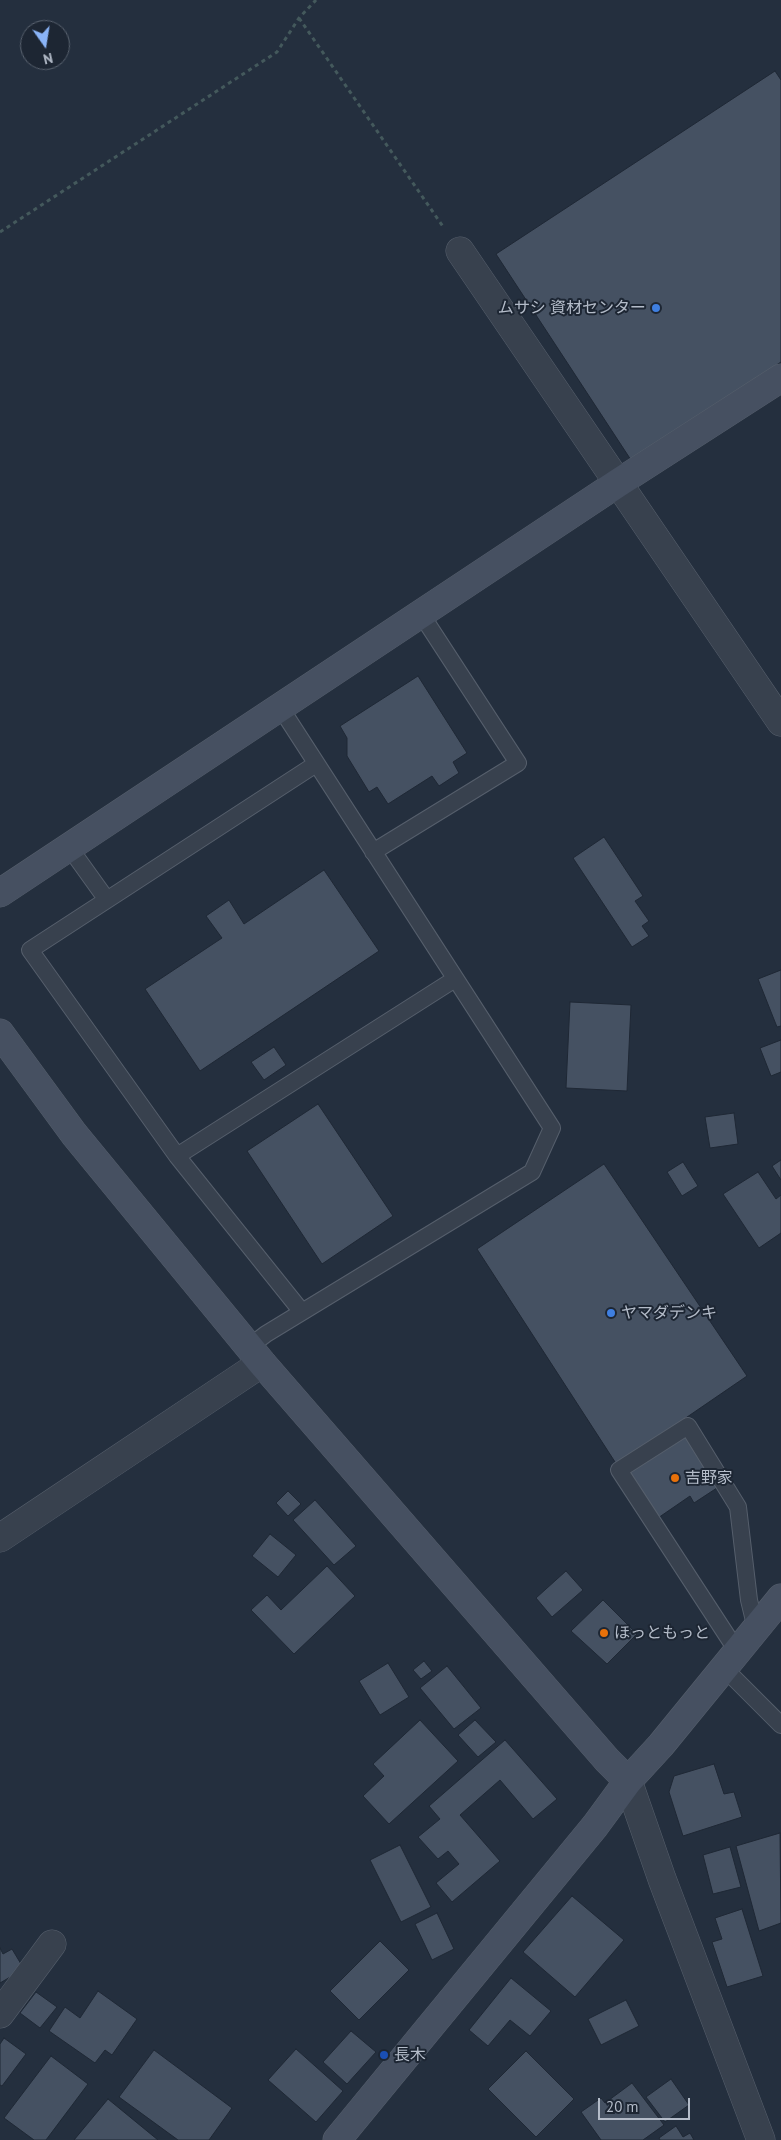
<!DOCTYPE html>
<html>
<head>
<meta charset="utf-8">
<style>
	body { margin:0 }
	#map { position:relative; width:781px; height:2140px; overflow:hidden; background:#242f3e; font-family:"PT Sans",sans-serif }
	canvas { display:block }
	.north { position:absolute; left:20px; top:20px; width:50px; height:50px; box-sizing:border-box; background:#1d2633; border:1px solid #59626f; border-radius:50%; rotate:167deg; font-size:14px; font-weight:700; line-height:20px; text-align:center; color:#b4bcc9 }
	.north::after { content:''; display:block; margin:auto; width:18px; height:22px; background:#8ab4f8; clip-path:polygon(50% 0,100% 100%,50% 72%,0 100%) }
	.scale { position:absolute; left:598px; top:2098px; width:92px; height:22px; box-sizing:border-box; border:2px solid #b4bcc9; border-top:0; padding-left:6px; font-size:15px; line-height:18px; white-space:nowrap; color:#b4bcc9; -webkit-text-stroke:4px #1d2633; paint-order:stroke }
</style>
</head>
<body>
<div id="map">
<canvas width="781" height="2140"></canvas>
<div class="north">N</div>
<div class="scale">20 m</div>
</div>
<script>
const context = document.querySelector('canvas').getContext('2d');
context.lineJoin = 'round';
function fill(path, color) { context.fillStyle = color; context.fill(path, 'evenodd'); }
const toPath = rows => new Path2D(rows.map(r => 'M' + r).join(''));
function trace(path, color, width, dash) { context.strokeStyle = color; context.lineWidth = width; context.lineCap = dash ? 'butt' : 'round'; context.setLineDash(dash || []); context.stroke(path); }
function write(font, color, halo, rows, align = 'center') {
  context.font = font + ' "PT Sans","Noto Sans JP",sans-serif'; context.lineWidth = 4; context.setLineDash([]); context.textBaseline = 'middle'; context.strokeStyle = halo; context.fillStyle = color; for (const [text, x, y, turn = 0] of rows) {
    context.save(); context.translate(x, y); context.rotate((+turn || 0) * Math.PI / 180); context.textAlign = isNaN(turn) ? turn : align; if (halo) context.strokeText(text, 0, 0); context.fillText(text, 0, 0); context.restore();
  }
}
const building = toPath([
	[775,71,781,80,781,362,631,460,496,254,775,71],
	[418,676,467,753,453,762,459,773,439,786,432,776,388,804,377,787,369,792,347,756,347,738,340,726,418,676],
	[604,837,643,896,635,901,649,921,642,926,649,936,632,947,573,858,604,837],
	[324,870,379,951,200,1071,145,989,222,938,206,916,229,900,244,924,324,870],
	[781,970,781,1026,777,1027,758,979,781,970],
	[570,1002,631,1005,627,1091,566,1088,570,1002],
	[781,1040,781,1072,771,1076,760,1048,781,1040],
	[274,1047,286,1065,264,1080,251,1062,274,1047],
	[318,1104,393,1216,322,1264,247,1151,318,1104],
	[734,1113,738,1144,710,1148,705,1117,734,1113],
	[781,1160,781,1180,772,1166,781,1160],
	[683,1162,698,1186,682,1196,667,1172,683,1162],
	[604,1164,747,1376,617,1465,477,1249,604,1164],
	[758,1172,776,1199,781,1195,781,1233,759,1248,723,1194,758,1172],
	[689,1432,723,1484,694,1503,690,1496,658,1518,628,1472,689,1432],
	[288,1491,301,1504,288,1516,276,1503,288,1491],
	[315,1500,356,1546,334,1565,293,1520,315,1500],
	[270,1534,296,1555,278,1577,252,1556,270,1534],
	[327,1566,355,1596,294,1654,251,1610,267,1595,281,1610,327,1566],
	[566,1571,583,1590,552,1617,536,1598,566,1571],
	[603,1600,637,1634,607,1664,571,1631,603,1600],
	[424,1661,432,1671,421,1679,413,1670,424,1661],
	[388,1663,409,1697,380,1715,359,1681,388,1663],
	[447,1666,481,1708,454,1729,420,1688,447,1666],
	[420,1720,458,1761,389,1824,363,1796,384,1776,373,1764,420,1720],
	[475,1720,496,1742,478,1757,458,1735,475,1720],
	[505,1740,557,1799,533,1819,500,1780,460,1815,500,1861,452,1902,436,1883,459,1864,448,1851,438,1859,418,1837,440,1819,429,1806,505,1740],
	[714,1764,724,1794,734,1792,742,1817,683,1836,669,1792,674,1776,714,1764],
	[780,1833,781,1923,759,1931,736,1846,780,1833],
	[400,1845,431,1907,401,1922,370,1860,400,1845],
	[730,1847,741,1887,713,1894,703,1855,730,1847],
	[572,1896,624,1940,575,1997,523,1952,572,1896],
	[742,1909,763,1976,727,1987,712,1942,722,1939,715,1918,742,1909],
	[437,1913,454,1949,432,1960,415,1924,437,1913],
	[380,1941,409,1970,359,2020,330,1991,380,1941],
	[0,1948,3,1954,12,1949,24,1969,0,1983,0,1948],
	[511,1978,551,2011,530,2036,510,2020,488,2046,469,2030,511,1978],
	[98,1991,137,2019,112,2055,105,2050,95,2063,49,2031,65,2007,80,2018,98,1991],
	[36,1992,57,2007,40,2028,20,2013,36,1992],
	[626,2000,639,2026,601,2045,588,2019,626,2000],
	[351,2031,376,2052,347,2084,323,2062,351,2031],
	[4,2038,26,2054,2,2086,0,2085,0,2044,4,2038],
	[296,2049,343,2091,316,2122,268,2080,296,2049],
	[154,2050,232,2108,209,2140,178,2140,119,2097,154,2050],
	[526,2051,574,2099,536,2137,488,2089,526,2051],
	[51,2056,88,2084,46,2140,34,2140,4,2118,51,2056],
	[671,2079,689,2105,665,2122,646,2097,671,2079],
	[632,2083,664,2125,643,2140,601,2140,581,2112,601,2098,605,2103,632,2083],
	[108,2099,158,2140,74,2140,108,2099],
	[676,2126,683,2137,690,2133,694,2140,660,2140,659,2138,676,2126]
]);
const path = toPath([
	[299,18,444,228],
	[0,232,277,52,299,18,316,0]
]);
const lane = toPath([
	[69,847,107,900],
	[373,852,518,763,421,614],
	[177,1156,30,950,316,764],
	[302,1312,177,1156,455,979],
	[249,1347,266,1334,532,1172,552,1128,280,707],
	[737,1651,619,1470,688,1426,738,1507,749,1600,756,1629],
	[724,1668,781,1725]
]);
const street = toPath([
	[460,251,781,722],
	[0,1538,262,1363],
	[628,1781,662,1879,761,2140],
	[0,2014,52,1944]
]);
const secondary = toPath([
	[0,893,618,483,781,378],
	[0,1033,74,1134,262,1363,607,1760,628,1781],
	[337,2140,595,1826,628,1781,661,1745,781,1598]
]);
const markers = [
	[656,308,5,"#3f7fe0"],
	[611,1313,5,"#3f7fe0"],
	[675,1478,5,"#e8710a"],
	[604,1633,5,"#e8710a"],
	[384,2055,5,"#1a4fb4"]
];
const poiNames = [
	["ムサシ 資材センター",646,308,"right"],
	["ヤマダデンキ",621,1313],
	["吉野家",685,1478],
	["ほっともっと",614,1633],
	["長木",394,2055]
];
fill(building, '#455162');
trace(building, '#1f2835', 1);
trace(lane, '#565f6c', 18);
trace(street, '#565f6c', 29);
trace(secondary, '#565f6c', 29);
trace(path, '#44595c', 3, [4, 4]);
trace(lane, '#38414e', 16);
trace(street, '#38414e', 28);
trace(secondary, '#465061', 28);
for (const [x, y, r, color] of markers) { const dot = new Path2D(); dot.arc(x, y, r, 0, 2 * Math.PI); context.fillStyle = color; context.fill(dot); trace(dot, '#1d2633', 2); }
write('16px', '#b4bcc9', '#1d2633', poiNames, 'left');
</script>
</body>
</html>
